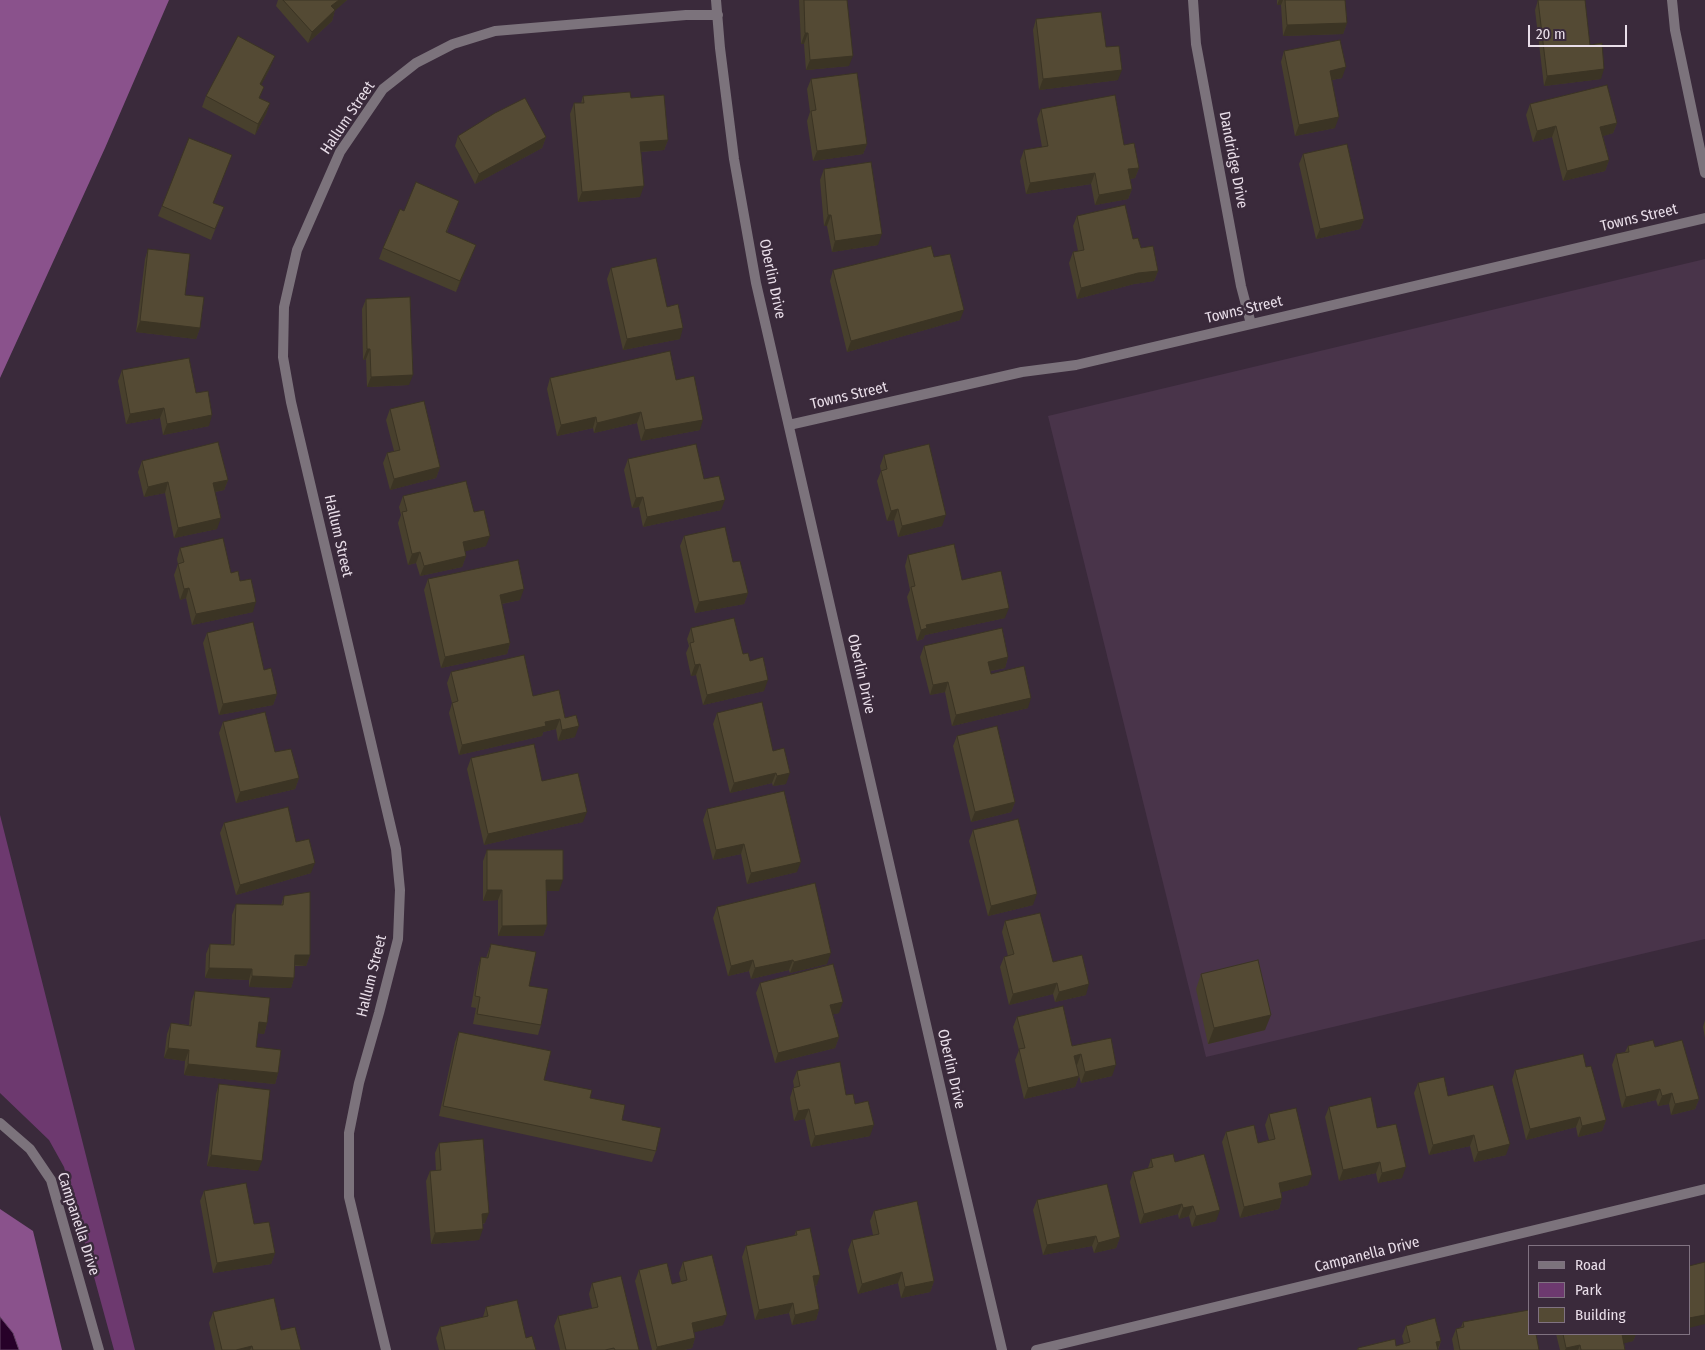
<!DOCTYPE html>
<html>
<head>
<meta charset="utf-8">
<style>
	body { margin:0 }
	#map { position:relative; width:1705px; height:1350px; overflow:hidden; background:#3a2a3b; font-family:"Fira Sans Condensed",sans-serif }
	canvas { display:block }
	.legend { position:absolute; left:1528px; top:1245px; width:162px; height:90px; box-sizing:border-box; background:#3a2a3b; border:1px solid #807281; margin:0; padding:6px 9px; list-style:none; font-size:15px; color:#e9dee9 }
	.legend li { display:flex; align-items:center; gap:10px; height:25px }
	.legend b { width:25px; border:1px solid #807281 }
	.scale { position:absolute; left:1528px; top:25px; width:99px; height:22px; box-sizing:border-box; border:2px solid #e9dee9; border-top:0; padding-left:6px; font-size:15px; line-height:18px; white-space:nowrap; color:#e9dee9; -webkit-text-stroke:4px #3a2a3b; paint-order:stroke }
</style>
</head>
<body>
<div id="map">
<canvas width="1705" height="1350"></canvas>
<ul class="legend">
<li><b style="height:6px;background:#7c737c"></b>Road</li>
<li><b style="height:14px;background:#6d396f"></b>Park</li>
<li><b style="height:14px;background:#544a34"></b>Building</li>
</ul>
<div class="scale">20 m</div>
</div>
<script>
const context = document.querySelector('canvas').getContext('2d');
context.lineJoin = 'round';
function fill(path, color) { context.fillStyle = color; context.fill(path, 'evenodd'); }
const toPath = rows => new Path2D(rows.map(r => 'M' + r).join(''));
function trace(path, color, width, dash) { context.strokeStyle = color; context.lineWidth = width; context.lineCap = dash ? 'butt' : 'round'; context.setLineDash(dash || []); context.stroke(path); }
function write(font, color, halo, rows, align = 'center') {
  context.font = font + ' "Fira Sans Condensed",sans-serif'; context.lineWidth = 5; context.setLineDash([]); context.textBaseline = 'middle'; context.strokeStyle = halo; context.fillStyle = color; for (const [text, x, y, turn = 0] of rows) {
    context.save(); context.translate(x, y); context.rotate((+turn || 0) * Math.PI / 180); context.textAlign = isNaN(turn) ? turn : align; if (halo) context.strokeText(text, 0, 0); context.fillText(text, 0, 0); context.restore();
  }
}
const built = toPath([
	[1705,259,1705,939,1206,1057,1048,416]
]);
const green = toPath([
	[0,815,135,1350,114,1350,64,1167,49,1140,0,1093]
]);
const forest = toPath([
	[0,0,169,0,105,148,0,378],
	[0,1209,33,1231,62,1350,0,1350]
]);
const water = toPath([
	[0,1317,13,1333,19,1350,0,1350,0,1317]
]);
const street = toPath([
	[716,0,720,48,734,159,756,283,953,1142,1002,1350],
	[1193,0,1196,44,1241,286,1251,324],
	[1672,0,1675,30,1705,173],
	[789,425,1022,372,1076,365,1705,218],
	[0,1123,30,1149,51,1180,99,1350],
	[386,1350,349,1197,349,1133,359,1083,379,1013,398,939,400,890,396,849,291,402,283,357,284,307,297,250,340,152,383,89,416,63,453,44,495,31,686,15,718,15],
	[1036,1350,1705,1189]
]);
const wall = toPath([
	[278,0,347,0,335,10,332,21,308,43,276,6],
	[799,0,847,0,849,66,806,70,804,44,801,44],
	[1277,0,1345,0,1347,23,1343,34,1283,36,1281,5,1277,5],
	[1538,0,1590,45,1601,79,1544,86,1535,10],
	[1036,19,1106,47,1118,80,1039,90,1033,30],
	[1284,51,1342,78,1332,80,1335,128,1295,136,1281,62],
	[271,66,261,85,260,98,270,103,266,114,255,135,202,107,206,96],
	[811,79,867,144,863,154,813,161,807,121,810,112,807,89],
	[583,96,631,98,668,140,664,150,641,152,640,197,578,202,570,114,574,103,581,103],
	[1530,104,1617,123,1613,133,1603,136,1609,160,1605,171,1563,181,1552,137,1533,142,1526,115],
	[1041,109,1124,145,1139,168,1135,178,1130,179,1132,189,1128,199,1095,205,1091,184,1026,194,1020,161,1024,150,1042,147,1037,119],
	[458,136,546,137,542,148,475,184,455,146],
	[1303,154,1364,219,1360,229,1316,239,1299,164],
	[824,169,878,245,832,252,827,226,824,226,820,180],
	[213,203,224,207,211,240,158,216,162,206],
	[404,211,455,211,447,232,472,255,456,292,379,259,383,248],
	[1077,216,1133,239,1141,248,1158,271,1154,281,1134,284,1077,299,1069,263,1073,252,1078,251,1073,226],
	[148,249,185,295,200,328,196,339,136,332,145,259],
	[934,257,960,320,847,352,830,281,833,270],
	[611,268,667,307,680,339,623,350,607,279],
	[366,299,409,385,367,387,366,359,363,360,362,309],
	[122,370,196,393,209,426,163,435,160,418,126,424,118,381],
	[550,378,676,380,700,430,641,441,637,423,594,433,593,428,557,436,547,389],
	[390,409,440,467,436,478,390,490,383,463,387,453,394,451,386,420],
	[884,455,942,526,898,537,894,520,887,521,877,481,881,471,880,466],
	[628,459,704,479,721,510,643,527,639,507,632,508,624,470],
	[142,461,228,480,224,490,215,492,217,529,174,538,165,493,144,497,138,472],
	[403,496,474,512,486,546,465,551,466,556,462,567,420,576,416,563,408,565,398,523,401,515,399,507],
	[684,536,733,562,748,593,744,604,695,613,680,546],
	[180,548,231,573,240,581,253,612,192,625,186,598,180,600,174,575,178,564,177,559],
	[908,555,962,580,1005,618,925,635,923,639,917,641,907,597,910,590,905,566],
	[428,579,520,600,502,604,510,643,507,654,441,668,424,590],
	[691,628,743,654,750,661,764,691,703,705,696,675,691,676,686,653,689,646,687,639],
	[207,633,264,670,277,694,273,705,219,715,203,643],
	[924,646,1008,657,1005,668,991,671,991,674,1028,708,952,726,945,692,930,695,920,657],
	[451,672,533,696,565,718,575,737,558,741,556,729,543,732,542,736,459,755,449,713,452,703,447,683],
	[717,713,773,751,786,784,773,786,772,783,730,793,713,724],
	[223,722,275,752,299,778,295,789,236,803,219,733],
	[957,736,1015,802,1011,812,971,822,953,746],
	[471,758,542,781,583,822,484,845,467,769],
	[707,809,797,872,747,884,741,854,713,860,703,820],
	[224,823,296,842,311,873,236,895,220,833],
	[973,830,1033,905,988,916,969,841],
	[487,850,559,891,547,891,547,925,543,936,498,936,498,900,483,901,483,861],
	[284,896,310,955,306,966,295,966,294,978,291,988,249,987,249,980,205,978,206,954,210,944,231,944,232,915,236,904,281,905],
	[717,907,827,964,790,973,789,970,751,979,749,971,728,976,713,918],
	[1005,921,1053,962,1086,995,1055,1002,1053,994,1009,1005,1000,967,1004,957,1008,956,1002,932],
	[491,944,529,986,541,1025,538,1035,473,1024,476,1008,471,1007,478,968,481,957,486,958],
	[1201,974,1265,1030,1208,1044,1196,989],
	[760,983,839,1013,833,1014,839,1037,835,1048,775,1063,756,993],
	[195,991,267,1023,264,1034,258,1033,256,1047,278,1073,275,1084,184,1075,185,1061,164,1058,167,1034,171,1023,189,1025,191,1002],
	[1017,1017,1072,1046,1112,1076,1081,1083,1076,1065,1079,1076,1075,1087,1024,1099,1015,1060,1019,1050,1013,1027],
	[1705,1020,1705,1038,1703,1027],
	[459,1032,544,1080,590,1098,622,1120,656,1151,652,1162,439,1116,455,1042],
	[1628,1046,1655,1047,1699,1099,1695,1109,1671,1115,1669,1104,1658,1106,1656,1100,1622,1108,1612,1065,1616,1054,1625,1052],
	[1586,1067,1606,1120,1602,1131,1578,1137,1576,1127,1526,1140,1512,1080,1515,1070],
	[797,1071,846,1095,855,1104,870,1136,811,1147,805,1119,794,1121,790,1098,793,1088,794,1087,793,1081],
	[1418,1083,1448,1096,1506,1155,1474,1162,1470,1146,1429,1155,1414,1093],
	[219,1084,258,1171,207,1166,216,1094],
	[1329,1107,1377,1128,1402,1178,1378,1183,1376,1173,1339,1181,1325,1117],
	[1269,1114,1308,1185,1281,1192,1282,1198,1279,1209,1240,1218,1222,1142,1226,1132,1258,1143,1269,1140,1265,1125],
	[439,1143,485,1223,483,1224,479,1240,431,1244,426,1181,430,1171,436,1171,435,1153],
	[1151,1159,1175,1162,1216,1221,1192,1227,1189,1216,1179,1219,1178,1214,1140,1224,1130,1182,1133,1172,1148,1168],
	[204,1191,254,1224,275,1253,271,1264,213,1273,200,1201],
	[1037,1200,1120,1237,1116,1248,1094,1253,1092,1246,1043,1255,1033,1210],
	[874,1211,934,1281,930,1292,901,1298,898,1283,858,1294,848,1250,852,1240,873,1235,870,1221],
	[796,1231,817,1285,815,1286,819,1309,816,1320,792,1325,789,1313,755,1320,742,1257,746,1246,794,1236],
	[683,1262,723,1325,694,1332,695,1338,692,1348,684,1350,652,1350,635,1281,639,1270,672,1284,681,1282,679,1273],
	[592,1283,639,1350,560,1350,554,1326,558,1316,592,1308,589,1294],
	[486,1307,526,1338,536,1350,439,1350,436,1338,440,1327,483,1317],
	[213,1312,281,1330,301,1350,215,1350,209,1323],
	[1463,1322,1539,1350,1454,1350,1452,1339,1456,1329,1461,1327],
	[1406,1326,1441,1341,1438,1350,1357,1350,1358,1348,1396,1346,1404,1344,1402,1336],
	[1556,1334,1636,1334,1633,1341,1624,1343,1625,1350,1560,1350]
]);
const shadedWall = toPath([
	[339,0,347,0,328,17,331,6],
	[1279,0,1283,0,1281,5,1277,5],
	[335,10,332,21,308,43,312,32],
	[1347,23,1343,34,1283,36,1287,25],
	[805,33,808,33,804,44,801,44],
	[275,56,271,66,256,95,260,84],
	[853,56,849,66,806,70,810,60],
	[1346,67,1342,78,1326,81,1330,71],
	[1604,69,1601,79,1544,86,1547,76],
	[1122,70,1118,80,1039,90,1043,79],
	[270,103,266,114,255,135,258,124],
	[1339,117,1335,128,1295,136,1299,125],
	[1617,123,1613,133,1597,138,1600,127],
	[1556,126,1552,137,1533,142,1537,131],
	[546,137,542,148,475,184,479,174],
	[668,140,664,150,636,152,640,142],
	[867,144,863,154,813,161,817,151],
	[1609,160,1605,171,1563,181,1567,171],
	[1139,168,1135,178,1124,180,1128,169],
	[1095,173,1091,184,1026,194,1030,183],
	[644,186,640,197,578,202,582,192],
	[1132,189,1128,199,1095,205,1099,195],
	[828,215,831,215,827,226,824,226],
	[1364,219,1360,229,1316,239,1320,229],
	[882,234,878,245,832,252,835,241],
	[476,245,472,255,456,292,460,281],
	[1158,271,1154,281,1134,284,1077,299,1081,288,1138,273],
	[964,310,960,320,847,352,851,341],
	[140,321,200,328,196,339,136,332],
	[683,328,680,339,623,350,627,339],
	[367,349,370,349,366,359,363,360],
	[413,375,409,385,367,387,371,377],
	[164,408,160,418,126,424,130,414],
	[641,412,637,423,594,433,597,423],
	[212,415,209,426,163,435,167,424],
	[596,417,593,428,557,436,561,425],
	[703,420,700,430,641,441,645,430],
	[440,467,436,478,390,490,394,479],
	[228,480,224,490,209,493,213,483],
	[168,482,165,493,144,497,148,487],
	[643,497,639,507,632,508,636,498],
	[725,500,721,510,643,527,647,517],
	[898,509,894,520,887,521,891,511],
	[946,515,942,526,898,537,902,526],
	[221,518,217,529,174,538,178,528],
	[490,536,486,546,459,553,463,542],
	[420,552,416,563,408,565,412,554],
	[466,556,462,567,420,576,424,566],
	[189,588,186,598,180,600,184,589],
	[524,589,520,600,496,605,500,595],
	[748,593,744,604,695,613,699,602],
	[256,602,253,612,192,625,196,614],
	[1009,608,1005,618,925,635,923,639,917,641,921,630,926,625],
	[510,643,507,654,441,668,445,657],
	[1008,657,1005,668,985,672,988,662],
	[700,664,696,675,691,676,695,665],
	[768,680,764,691,703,705,707,695],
	[948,682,945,692,930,695,933,685],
	[277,694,273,705,219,715,223,704],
	[1031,698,1028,708,952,726,956,715],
	[560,719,556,729,543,732,542,736,459,755,462,745,545,722],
	[579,726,575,737,558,741,562,730],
	[776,773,772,783,730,793,734,783],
	[790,773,786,784,773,786,777,776],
	[299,778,295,789,236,803,240,792],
	[1015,802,1011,812,971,822,975,812],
	[587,812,583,822,484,845,488,834],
	[744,844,741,854,713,860,716,850],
	[801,862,797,872,747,884,751,873],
	[315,863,311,873,236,895,240,885],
	[546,880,563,880,559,891,543,891],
	[487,890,502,890,498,900,483,901],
	[1037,894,1033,905,988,916,991,906],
	[547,925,543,936,498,936,502,926],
	[831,953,827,964,790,973,794,962],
	[295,955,310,955,306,966,292,965],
	[753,960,749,971,728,976,731,966],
	[793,960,789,970,751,979,755,968],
	[209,968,252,969,249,980,205,978],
	[252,976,294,978,291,988,249,987],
	[1057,983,1053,994,1009,1005,1013,994],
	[1089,984,1086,995,1055,1002,1059,992],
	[843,1002,839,1013,826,1016,830,1005],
	[1271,1015,1265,1030,1208,1044,1214,1028],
	[259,1022,267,1023,264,1034,255,1033],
	[839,1037,835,1048,775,1063,778,1053],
	[168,1048,189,1050,185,1061,164,1058],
	[1081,1054,1077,1065,1070,1066,1074,1056],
	[188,1064,278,1073,275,1084,184,1075],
	[1116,1065,1112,1076,1081,1083,1085,1072],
	[1079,1076,1075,1087,1024,1099,1028,1088],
	[1660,1089,1656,1100,1622,1108,1626,1097],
	[1672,1093,1669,1104,1658,1106,1662,1096],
	[1699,1099,1695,1109,1671,1115,1675,1104],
	[809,1109,805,1119,794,1121,798,1111],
	[1580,1117,1576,1127,1526,1140,1530,1129],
	[1606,1120,1602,1131,1578,1137,1582,1126],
	[874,1125,870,1136,811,1147,815,1136],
	[1474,1135,1470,1146,1429,1155,1433,1145],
	[1510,1144,1506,1155,1474,1162,1478,1152],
	[211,1155,262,1161,258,1171,207,1166],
	[1380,1162,1376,1173,1339,1181,1343,1170],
	[1406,1167,1402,1178,1378,1183,1382,1173],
	[1312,1175,1308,1185,1275,1194,1279,1183],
	[1282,1198,1279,1209,1240,1218,1244,1207],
	[1182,1204,1178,1214,1140,1224,1144,1214],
	[1193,1206,1189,1216,1179,1219,1183,1208],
	[1220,1210,1216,1221,1192,1227,1196,1216],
	[489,1213,485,1223,478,1224,482,1214],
	[483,1229,479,1240,431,1244,435,1233],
	[1096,1236,1092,1246,1043,1255,1047,1245],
	[1120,1237,1116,1248,1094,1253,1098,1243],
	[275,1253,271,1264,213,1273,217,1263],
	[902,1272,898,1283,858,1294,862,1284],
	[820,1275,817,1285,809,1287,813,1276],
	[934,1281,930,1292,901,1298,905,1287],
	[793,1303,789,1313,755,1320,759,1310],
	[819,1309,816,1320,792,1325,795,1315],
	[727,1315,723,1325,688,1334,692,1323],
	[1705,1315,1705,1324,1689,1328,1689,1318],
	[1622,1334,1636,1334,1633,1341,1618,1345],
	[695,1338,692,1348,684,1350,656,1350,657,1347],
	[1441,1341,1437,1350,1436,1342],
	[1580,1345,1578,1350,1565,1350,1566,1348],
	[252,1346,250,1350,236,1350]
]);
const building = toPath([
	[283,0,339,0,331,6,335,10,312,32,283,0],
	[804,0,847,0,853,56,810,60,808,33,805,33,804,0],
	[1285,0,1345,0,1347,23,1287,25,1285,0],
	[1538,0,1585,0,1590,45,1602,43,1604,69,1547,76,1538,0],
	[1101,12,1106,47,1119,46,1122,70,1043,79,1036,19,1101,12],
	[238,36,275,56,260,84,264,87,259,98,270,103,258,124,206,96,238,36],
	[1340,40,1346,67,1330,71,1339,117,1299,125,1284,51,1340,40],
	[857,73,867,144,817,151,811,111,816,110,811,79,857,73],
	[1607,85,1617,123,1600,127,1609,160,1567,171,1556,126,1537,131,1530,104,1607,85],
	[630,92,631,98,664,95,668,140,640,142,644,186,582,192,574,103,584,103,583,96,630,92],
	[1115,95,1124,145,1134,143,1139,168,1128,169,1132,189,1099,195,1095,173,1030,183,1024,150,1048,146,1041,109,1115,95],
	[525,98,546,137,479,174,458,136,495,113,525,98],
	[189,138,232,155,213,203,224,207,215,229,162,206,189,138],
	[1347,144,1364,219,1320,229,1303,154,1347,144],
	[871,162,882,234,835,241,831,215,828,215,824,169,871,162],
	[416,182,459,201,446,232,476,245,460,281,383,248,400,209,404,211,416,182],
	[1125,205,1133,239,1138,238,1141,248,1153,246,1158,271,1138,273,1081,288,1073,252,1084,250,1077,216,1125,205],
	[931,246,934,257,950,254,964,310,851,341,833,270,931,246],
	[148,249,190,254,185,295,204,297,200,328,140,321,148,249],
	[656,258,667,307,678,304,683,328,627,339,611,268,656,258],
	[410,297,413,375,371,377,370,349,367,349,366,299,410,297],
	[670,351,676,380,694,376,703,420,645,430,641,412,597,423,596,417,561,425,550,378,670,351],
	[189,358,196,393,208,391,212,415,167,424,164,408,130,414,122,370,189,358],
	[424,401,440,467,394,479,387,453,400,450,390,409,424,401],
	[218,442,228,480,213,483,221,518,178,528,168,482,148,487,142,461,218,442],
	[696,444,704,479,719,476,725,500,647,517,643,497,636,498,628,459,696,444],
	[929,444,946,515,902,526,898,509,891,511,881,471,887,469,884,455,929,444],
	[466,481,474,512,484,510,490,536,463,542,466,556,424,566,420,552,412,554,402,512,407,511,403,496,466,481],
	[725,527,733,562,740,561,748,593,699,602,684,536,725,527],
	[223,538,231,573,238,571,240,581,251,579,256,602,196,614,189,588,184,589,178,564,184,562,180,548,223,538],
	[954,544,962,580,1001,571,1009,608,926,625,927,628,921,630,911,587,915,586,908,555,954,544],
	[518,560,524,589,500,595,510,643,445,657,428,579,518,560],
	[734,618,743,654,748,653,750,661,763,657,768,680,707,695,700,664,695,665,690,643,694,642,691,628,734,618],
	[253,622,264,670,271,668,277,694,223,704,207,633,253,622],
	[1002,628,1008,657,988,662,991,674,1024,666,1031,698,956,715,948,682,933,685,924,646,1002,628],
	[524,655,533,696,559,690,565,718,576,715,579,726,562,730,560,719,545,722,546,726,462,745,452,703,458,701,451,672,524,655],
	[762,702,773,751,784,748,790,773,777,776,776,773,734,783,717,713,762,702],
	[265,712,275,752,291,749,299,778,240,792,223,722,265,712],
	[997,726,1015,802,975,812,957,736,997,726],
	[534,744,542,781,578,773,587,812,488,834,471,758,534,744],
	[784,791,801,862,751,873,744,844,716,850,707,809,784,791],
	[288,807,296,842,309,839,315,863,240,885,224,823,288,807],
	[1018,819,1037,894,991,906,973,830,1018,819],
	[487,850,563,850,563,880,546,880,547,925,502,926,502,890,487,890,487,850],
	[815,883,831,953,794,962,793,960,755,968,753,960,731,966,717,907,815,883],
	[310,892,310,955,295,955,294,978,252,976,252,969,209,968,210,944,234,945,236,904,283,905,284,896,310,892],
	[1040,913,1053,962,1082,955,1089,984,1059,992,1057,983,1013,994,1004,957,1014,954,1005,921,1040,913],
	[491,944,536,952,529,986,548,989,541,1025,477,1014,480,997,475,996,481,957,488,958,491,944],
	[1258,960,1271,1015,1214,1028,1201,974,1258,960],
	[833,964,843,1002,830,1005,839,1037,778,1053,760,983,833,964],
	[195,991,270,998,267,1023,259,1022,256,1047,281,1050,278,1073,188,1064,189,1050,168,1048,171,1023,191,1026,195,991],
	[1063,1006,1072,1046,1111,1038,1116,1065,1085,1072,1081,1054,1074,1056,1079,1076,1028,1088,1019,1049,1025,1048,1017,1017,1063,1006],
	[459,1032,551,1051,544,1080,592,1090,590,1098,625,1105,622,1120,661,1128,656,1151,443,1106,459,1032],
	[1653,1040,1655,1047,1682,1040,1699,1099,1675,1104,1672,1093,1662,1096,1660,1089,1626,1097,1616,1054,1629,1052,1628,1046,1653,1040],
	[1583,1054,1586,1067,1591,1066,1606,1120,1582,1126,1580,1117,1530,1129,1515,1070,1583,1054],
	[840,1062,846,1095,853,1094,855,1104,868,1101,874,1125,815,1136,809,1109,798,1111,793,1088,800,1086,797,1071,840,1062],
	[1444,1077,1448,1096,1493,1085,1510,1144,1478,1152,1474,1135,1433,1145,1418,1083,1444,1077],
	[219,1084,270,1090,262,1161,211,1155,219,1084],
	[1371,1097,1377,1128,1396,1124,1406,1167,1382,1173,1380,1162,1343,1170,1329,1107,1371,1097],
	[1296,1108,1312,1175,1279,1183,1282,1198,1244,1207,1226,1132,1254,1125,1258,1143,1275,1139,1269,1114,1296,1108],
	[483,1139,489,1213,482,1214,483,1229,435,1233,430,1171,441,1170,439,1143,483,1139],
	[1173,1154,1175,1162,1204,1154,1220,1210,1196,1216,1193,1206,1183,1208,1182,1204,1144,1214,1133,1172,1153,1167,1151,1159,1173,1154],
	[246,1183,254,1224,269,1222,275,1253,217,1263,204,1191,246,1183],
	[1107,1184,1120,1237,1098,1243,1096,1236,1047,1245,1037,1200,1107,1184],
	[917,1201,934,1281,905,1287,902,1272,862,1284,852,1240,879,1234,874,1211,917,1201],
	[810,1228,820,1275,813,1276,819,1309,795,1315,793,1303,759,1310,746,1246,797,1235,796,1231,810,1228],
	[712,1255,727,1315,692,1323,695,1338,657,1347,639,1270,667,1263,672,1284,687,1280,683,1262,712,1255],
	[1705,1262,1705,1315,1689,1318,1689,1266,1705,1262],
	[621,1276,639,1350,615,1350,614,1348,605,1350,566,1350,558,1316,598,1307,592,1283,621,1276],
	[274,1298,281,1330,295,1327,301,1350,253,1350,252,1346,236,1350,222,1350,213,1312,274,1298],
	[517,1300,526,1338,532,1336,536,1350,445,1350,440,1327,488,1316,486,1307,517,1300],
	[1529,1310,1529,1334,1536,1334,1539,1350,1460,1350,1456,1329,1464,1327,1463,1322,1529,1310],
	[1435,1318,1441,1341,1436,1342,1438,1350,1358,1350,1358,1348,1395,1339,1396,1346,1410,1342,1406,1326,1435,1318],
	[1563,1334,1624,1334,1622,1334,1625,1350,1581,1350,1580,1345,1566,1348,1563,1334]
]);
const streetNames = [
	["Hallum Street",348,118,-56],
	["Dandridge Drive",1233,160,79],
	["Towns Street",1639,218,-13],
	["Oberlin Drive",772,279,78],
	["Towns Street",1244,310,-13],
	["Towns Street",849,396,-13],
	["Hallum Street",338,536,77],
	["Oberlin Drive",861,674,77],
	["Hallum Street",372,976,-76],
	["Oberlin Drive",951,1069,77],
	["Campanella Drive",78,1224,72],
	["Campanella Drive",1367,1255,-14]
];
fill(built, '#49344a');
fill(green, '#6d396f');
fill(forest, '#8a528c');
fill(water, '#270129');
trace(water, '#614363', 1);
trace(street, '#7c737c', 10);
fill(wall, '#48402d');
fill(shadedWall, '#3b3424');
fill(building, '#544a34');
trace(building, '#3b3424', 1);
write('15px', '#e9dee9', '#3a2a3b', streetNames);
</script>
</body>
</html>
